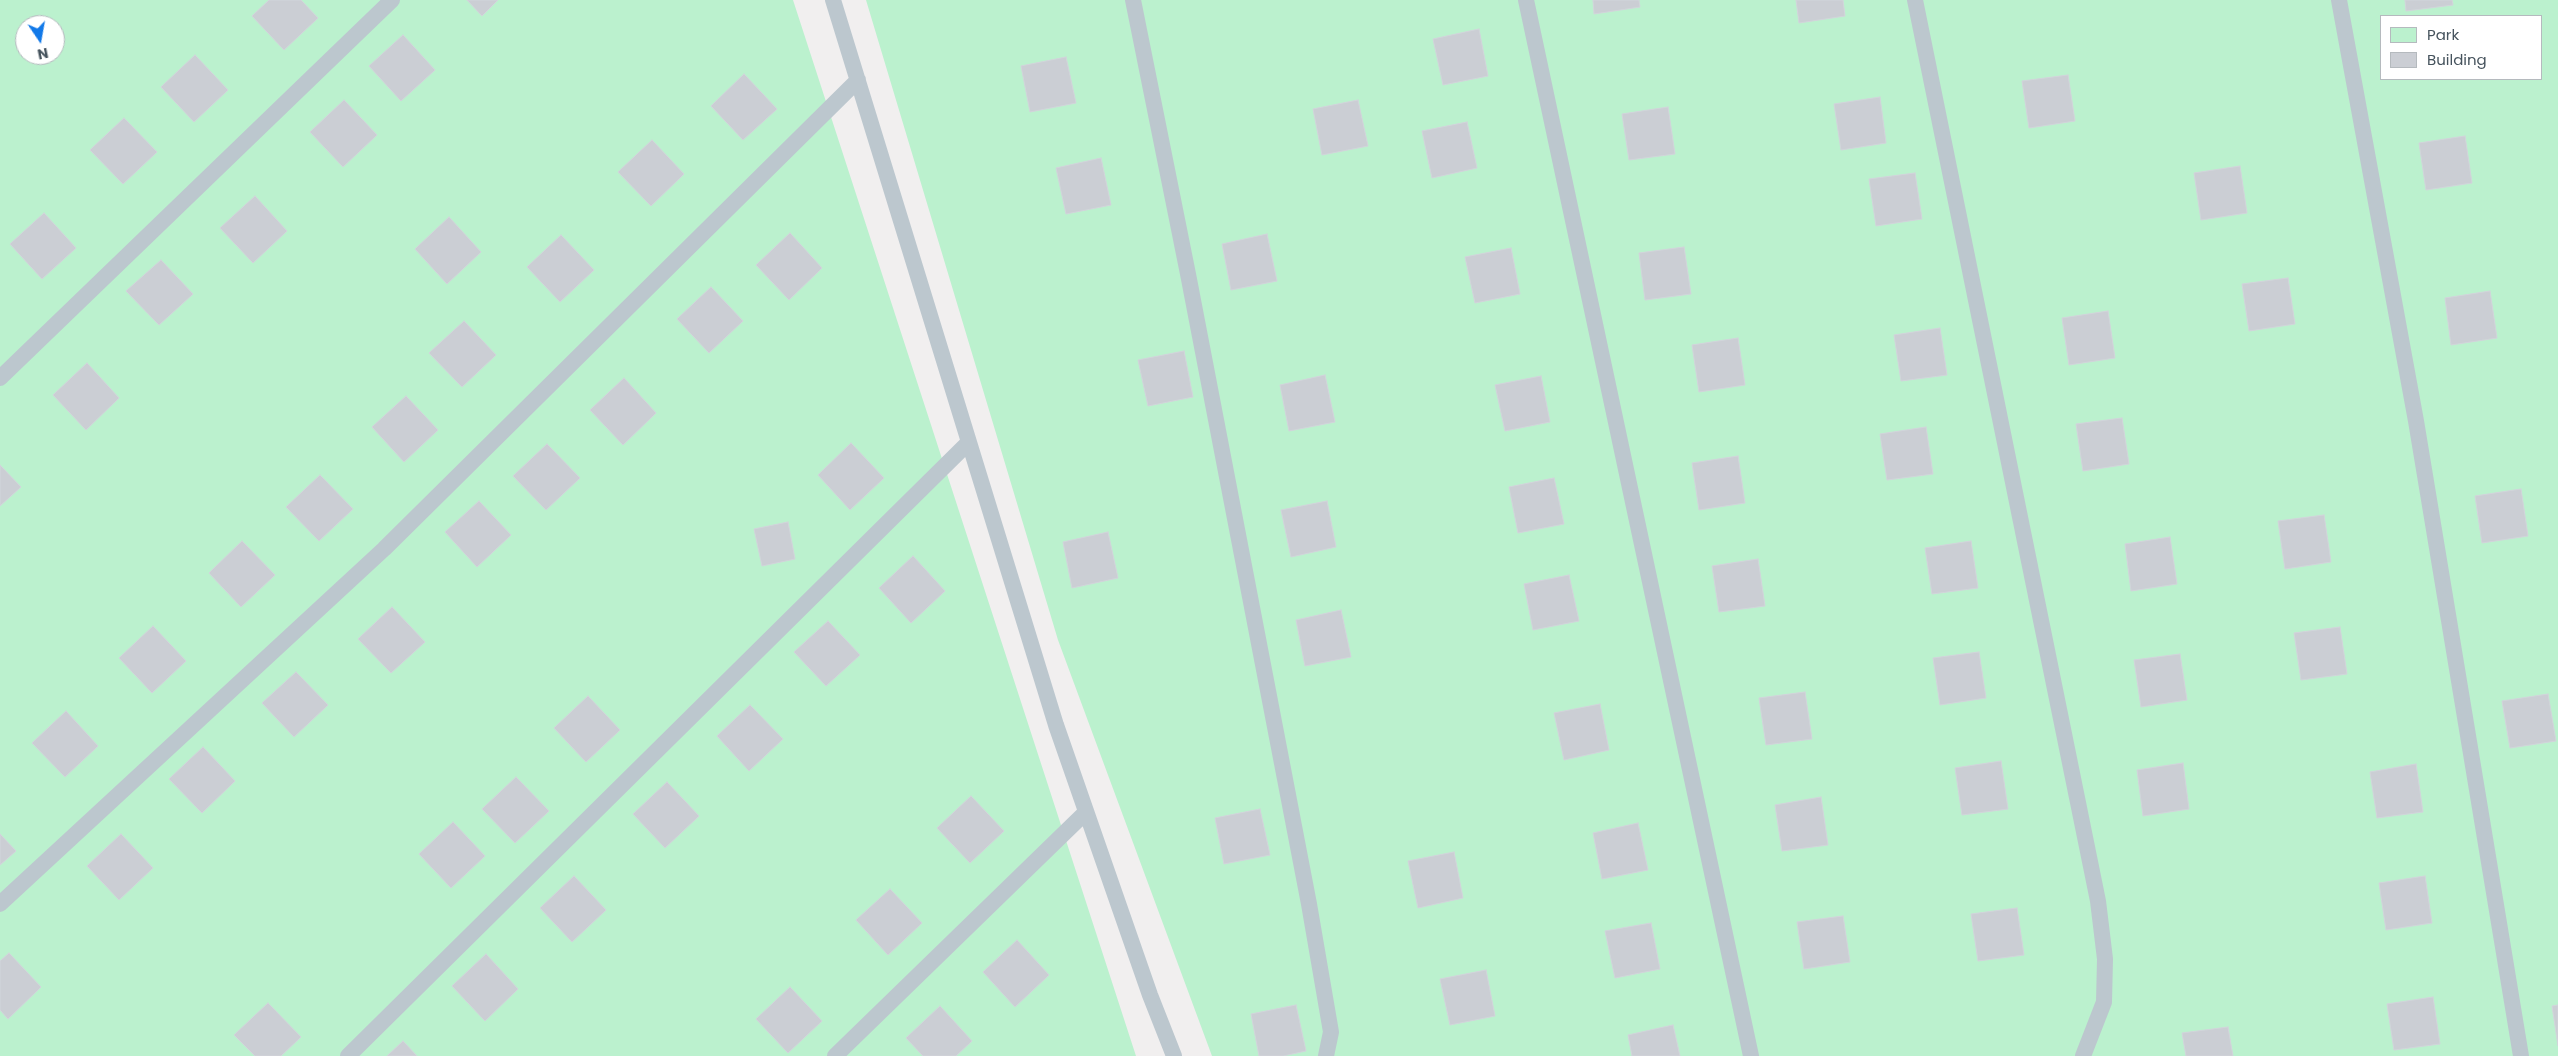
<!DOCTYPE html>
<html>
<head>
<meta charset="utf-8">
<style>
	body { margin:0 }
	#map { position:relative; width:2558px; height:1056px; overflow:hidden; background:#f1efef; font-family:Poppins,sans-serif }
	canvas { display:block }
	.legend { position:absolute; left:2380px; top:15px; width:162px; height:65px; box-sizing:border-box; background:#fff; border:1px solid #b5babe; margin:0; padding:6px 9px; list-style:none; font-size:15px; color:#46535d }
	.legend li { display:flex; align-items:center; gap:10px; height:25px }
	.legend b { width:25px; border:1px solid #b5babe }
	.north { position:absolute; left:15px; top:15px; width:50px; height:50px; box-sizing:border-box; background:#fff; border:1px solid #b5babe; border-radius:50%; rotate:168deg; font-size:14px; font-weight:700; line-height:20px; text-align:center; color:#46535d }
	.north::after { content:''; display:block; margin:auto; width:18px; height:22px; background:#1279e8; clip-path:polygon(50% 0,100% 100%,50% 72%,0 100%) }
</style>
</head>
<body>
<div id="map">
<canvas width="2558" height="1056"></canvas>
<ul class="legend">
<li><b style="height:14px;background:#bbf1ce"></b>Park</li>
<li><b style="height:14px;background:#cbced4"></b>Building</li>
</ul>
<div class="north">N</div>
</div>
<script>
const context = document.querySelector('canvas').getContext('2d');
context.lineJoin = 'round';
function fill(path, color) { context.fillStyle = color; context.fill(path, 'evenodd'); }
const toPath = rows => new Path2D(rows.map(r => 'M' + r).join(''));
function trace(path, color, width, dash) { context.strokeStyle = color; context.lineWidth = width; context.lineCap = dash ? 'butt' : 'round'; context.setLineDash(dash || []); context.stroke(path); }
const green = toPath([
	[0,0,793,0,1136,1056,0,1056],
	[25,25,55,25,55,55,25,55],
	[866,0,2558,0,2558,1056,1212,1056,1058,640],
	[2382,16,2542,16,2542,79,2382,79]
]);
const building = toPath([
	[269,0,301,0,318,18,284,50,252,16,269,0],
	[467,0,498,0,482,16,467,0],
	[1593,0,1639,0,1640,7,1594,14,1593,0],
	[1796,0,1843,0,1845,16,1799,23,1796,0],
	[2405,0,2452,0,2453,5,2406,11,2405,0],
	[1479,29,1488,76,1443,85,1433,39,1479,29],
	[403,35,435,70,401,101,369,66,403,35],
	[195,55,228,90,194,122,161,87,195,55],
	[1066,57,1076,103,1030,112,1021,66,1066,57],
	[744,74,777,109,743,140,711,106,744,74],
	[2068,75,2075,121,2029,128,2022,81,2068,75],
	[1880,97,1886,143,1841,150,1834,104,1880,97],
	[344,100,377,135,343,167,310,132,344,100],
	[1358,100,1368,146,1322,155,1313,109,1358,100],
	[1668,107,1675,154,1629,160,1622,114,1668,107],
	[124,118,157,152,123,184,90,150,124,118],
	[1467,122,1477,168,1432,178,1422,131,1467,122],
	[2465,136,2472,183,2426,190,2419,143,2465,136],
	[652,140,684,174,651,206,618,172,652,140],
	[1101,158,1111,205,1066,214,1056,168,1101,158],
	[2240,166,2247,213,2201,220,2194,173,2240,166],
	[1915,173,1922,219,1876,226,1869,179,1915,173],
	[255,196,287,231,253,263,220,228,255,196],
	[44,213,76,248,42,279,10,244,44,213],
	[449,217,481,252,447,284,415,249,449,217],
	[790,233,822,268,789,300,756,265,790,233],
	[1267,234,1277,281,1231,290,1222,244,1267,234],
	[561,235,594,270,560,302,527,267,561,235],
	[1684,247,1691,294,1645,300,1639,253,1684,247],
	[1511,248,1520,294,1475,303,1465,257,1511,248],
	[161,260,193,294,159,325,126,291,161,260],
	[2288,278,2295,324,2249,331,2242,284,2288,278],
	[711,287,743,321,709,353,677,319,711,287],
	[2490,291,2497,338,2451,345,2445,298,2490,291],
	[2108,311,2115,358,2069,365,2062,318,2108,311],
	[464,321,496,355,462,387,429,353,464,321],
	[1940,328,1947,375,1901,381,1894,335,1940,328],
	[1738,338,1745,385,1699,392,1692,345,1738,338],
	[1184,351,1193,397,1148,406,1138,360,1184,351],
	[87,363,119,398,86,430,53,395,87,363],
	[1325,375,1335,422,1289,431,1280,385,1325,375],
	[1541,376,1550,422,1505,431,1495,385,1541,376],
	[624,378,656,413,623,445,590,410,624,378],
	[406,396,438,430,404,462,372,427,406,396],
	[2122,418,2129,464,2083,471,2076,424,2122,418],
	[1926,427,1933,474,1887,480,1880,434,1926,427],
	[851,443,884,478,850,510,818,475,851,443],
	[547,444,580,478,546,510,513,476,547,444],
	[1738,456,1745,503,1699,510,1692,463,1738,456],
	[0,465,21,487,0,506,0,465],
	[320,475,353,509,319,541,286,507,320,475],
	[1554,478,1564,524,1518,533,1509,487,1554,478],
	[2521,489,2528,536,2482,543,2475,496,2521,489],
	[479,501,511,535,477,567,445,532,479,501],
	[1327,501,1336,547,1291,557,1281,510,1327,501],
	[2324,515,2331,562,2285,569,2278,521,2324,515],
	[788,522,795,559,762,566,754,529,788,522],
	[1108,532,1118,578,1072,588,1063,542,1108,532],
	[2170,537,2177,584,2131,591,2125,544,2170,537],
	[242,541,275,575,241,607,209,573,242,541],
	[1971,541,1978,588,1932,594,1925,548,1971,541],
	[913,556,945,591,911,623,879,588,913,556],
	[1758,559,1765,606,1719,612,1712,566,1758,559],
	[1569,575,1579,621,1533,630,1524,584,1569,575],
	[392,607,425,642,391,673,358,639,392,607],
	[1341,610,1351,657,1305,666,1296,620,1341,610],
	[828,621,860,655,826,686,794,652,828,621],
	[153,626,186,661,152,693,119,658,153,626],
	[2340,627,2347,674,2301,680,2294,633,2340,627],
	[1979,652,1986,698,1940,705,1933,658,1979,652],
	[2180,654,2187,700,2141,707,2134,660,2180,654],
	[296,672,328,705,294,737,262,703,296,672],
	[1805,692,1812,739,1766,745,1759,698,1805,692],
	[2548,694,2556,741,2510,748,2502,701,2548,694],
	[588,696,620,730,586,762,554,728,588,696],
	[1600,704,1609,750,1564,760,1554,713,1600,704],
	[750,705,783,739,749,771,717,736,750,705],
	[66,711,98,746,65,777,32,743,66,711],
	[203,747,235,781,202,813,169,779,203,747],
	[2001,761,2008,809,1962,815,1955,768,2001,761],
	[2183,763,2189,809,2143,816,2137,770,2183,763],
	[2416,764,2423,812,2377,818,2370,772,2416,764],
	[516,777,549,811,515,843,482,809,516,777],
	[667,782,699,816,665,848,633,814,667,782],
	[971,796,1004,831,970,863,937,828,971,796],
	[1821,797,1828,845,1782,851,1775,805,1821,797],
	[1260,809,1270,855,1224,864,1215,818,1260,809],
	[453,822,485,856,451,888,419,854,453,822],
	[1638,823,1648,870,1602,879,1593,833,1638,823],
	[0,834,16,851,0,865,0,834],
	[121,834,153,868,119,900,87,866,121,834],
	[1454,852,1463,898,1418,908,1408,861,1454,852],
	[574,876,606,910,572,942,540,908,574,876],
	[2425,876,2432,923,2386,930,2379,883,2425,876],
	[890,889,922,923,888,955,856,920,890,889],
	[2017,908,2024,955,1978,961,1971,914,2017,908],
	[1843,916,1850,962,1804,969,1797,922,1843,916],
	[1651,923,1660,969,1615,978,1605,931,1651,923],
	[1017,940,1049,975,1015,1007,983,972,1017,940],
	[9,953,41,987,8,1019,0,1010,0,961,9,953],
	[486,954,518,989,485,1021,452,986,486,954],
	[1486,970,1495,1016,1450,1025,1440,979,1486,970],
	[790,987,822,1021,788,1053,756,1019,790,987],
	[2433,997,2440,1044,2394,1050,2387,1004,2433,997],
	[268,1003,301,1037,281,1056,255,1056,234,1035,268,1003],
	[1296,1005,1306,1051,1283,1056,1259,1056,1251,1014,1296,1005],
	[2558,1005,2558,1046,2552,1006,2558,1005],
	[940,1006,972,1041,956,1056,923,1056,906,1038,940,1006],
	[1673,1025,1680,1056,1632,1056,1628,1035,1673,1025],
	[2228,1027,2233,1056,2186,1056,2182,1033,2228,1027],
	[403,1041,417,1056,387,1056,403,1041]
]);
const lane = toPath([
	[833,0,1056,725,1150,995,1174,1056],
	[1133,0,1188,274,1309,904,1331,1032,1326,1056],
	[1526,0,1751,1056],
	[1915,0,2098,901,2105,959,2104,1002,2083,1056],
	[2339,0,2416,421,2521,1056],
	[0,378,392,0],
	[0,904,384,549,858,80],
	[348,1056,969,442],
	[835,1056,1086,812]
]);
fill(green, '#bbf1ce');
fill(building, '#cbced4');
trace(building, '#d2d5db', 1);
trace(lane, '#bcc7ce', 16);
</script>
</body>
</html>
